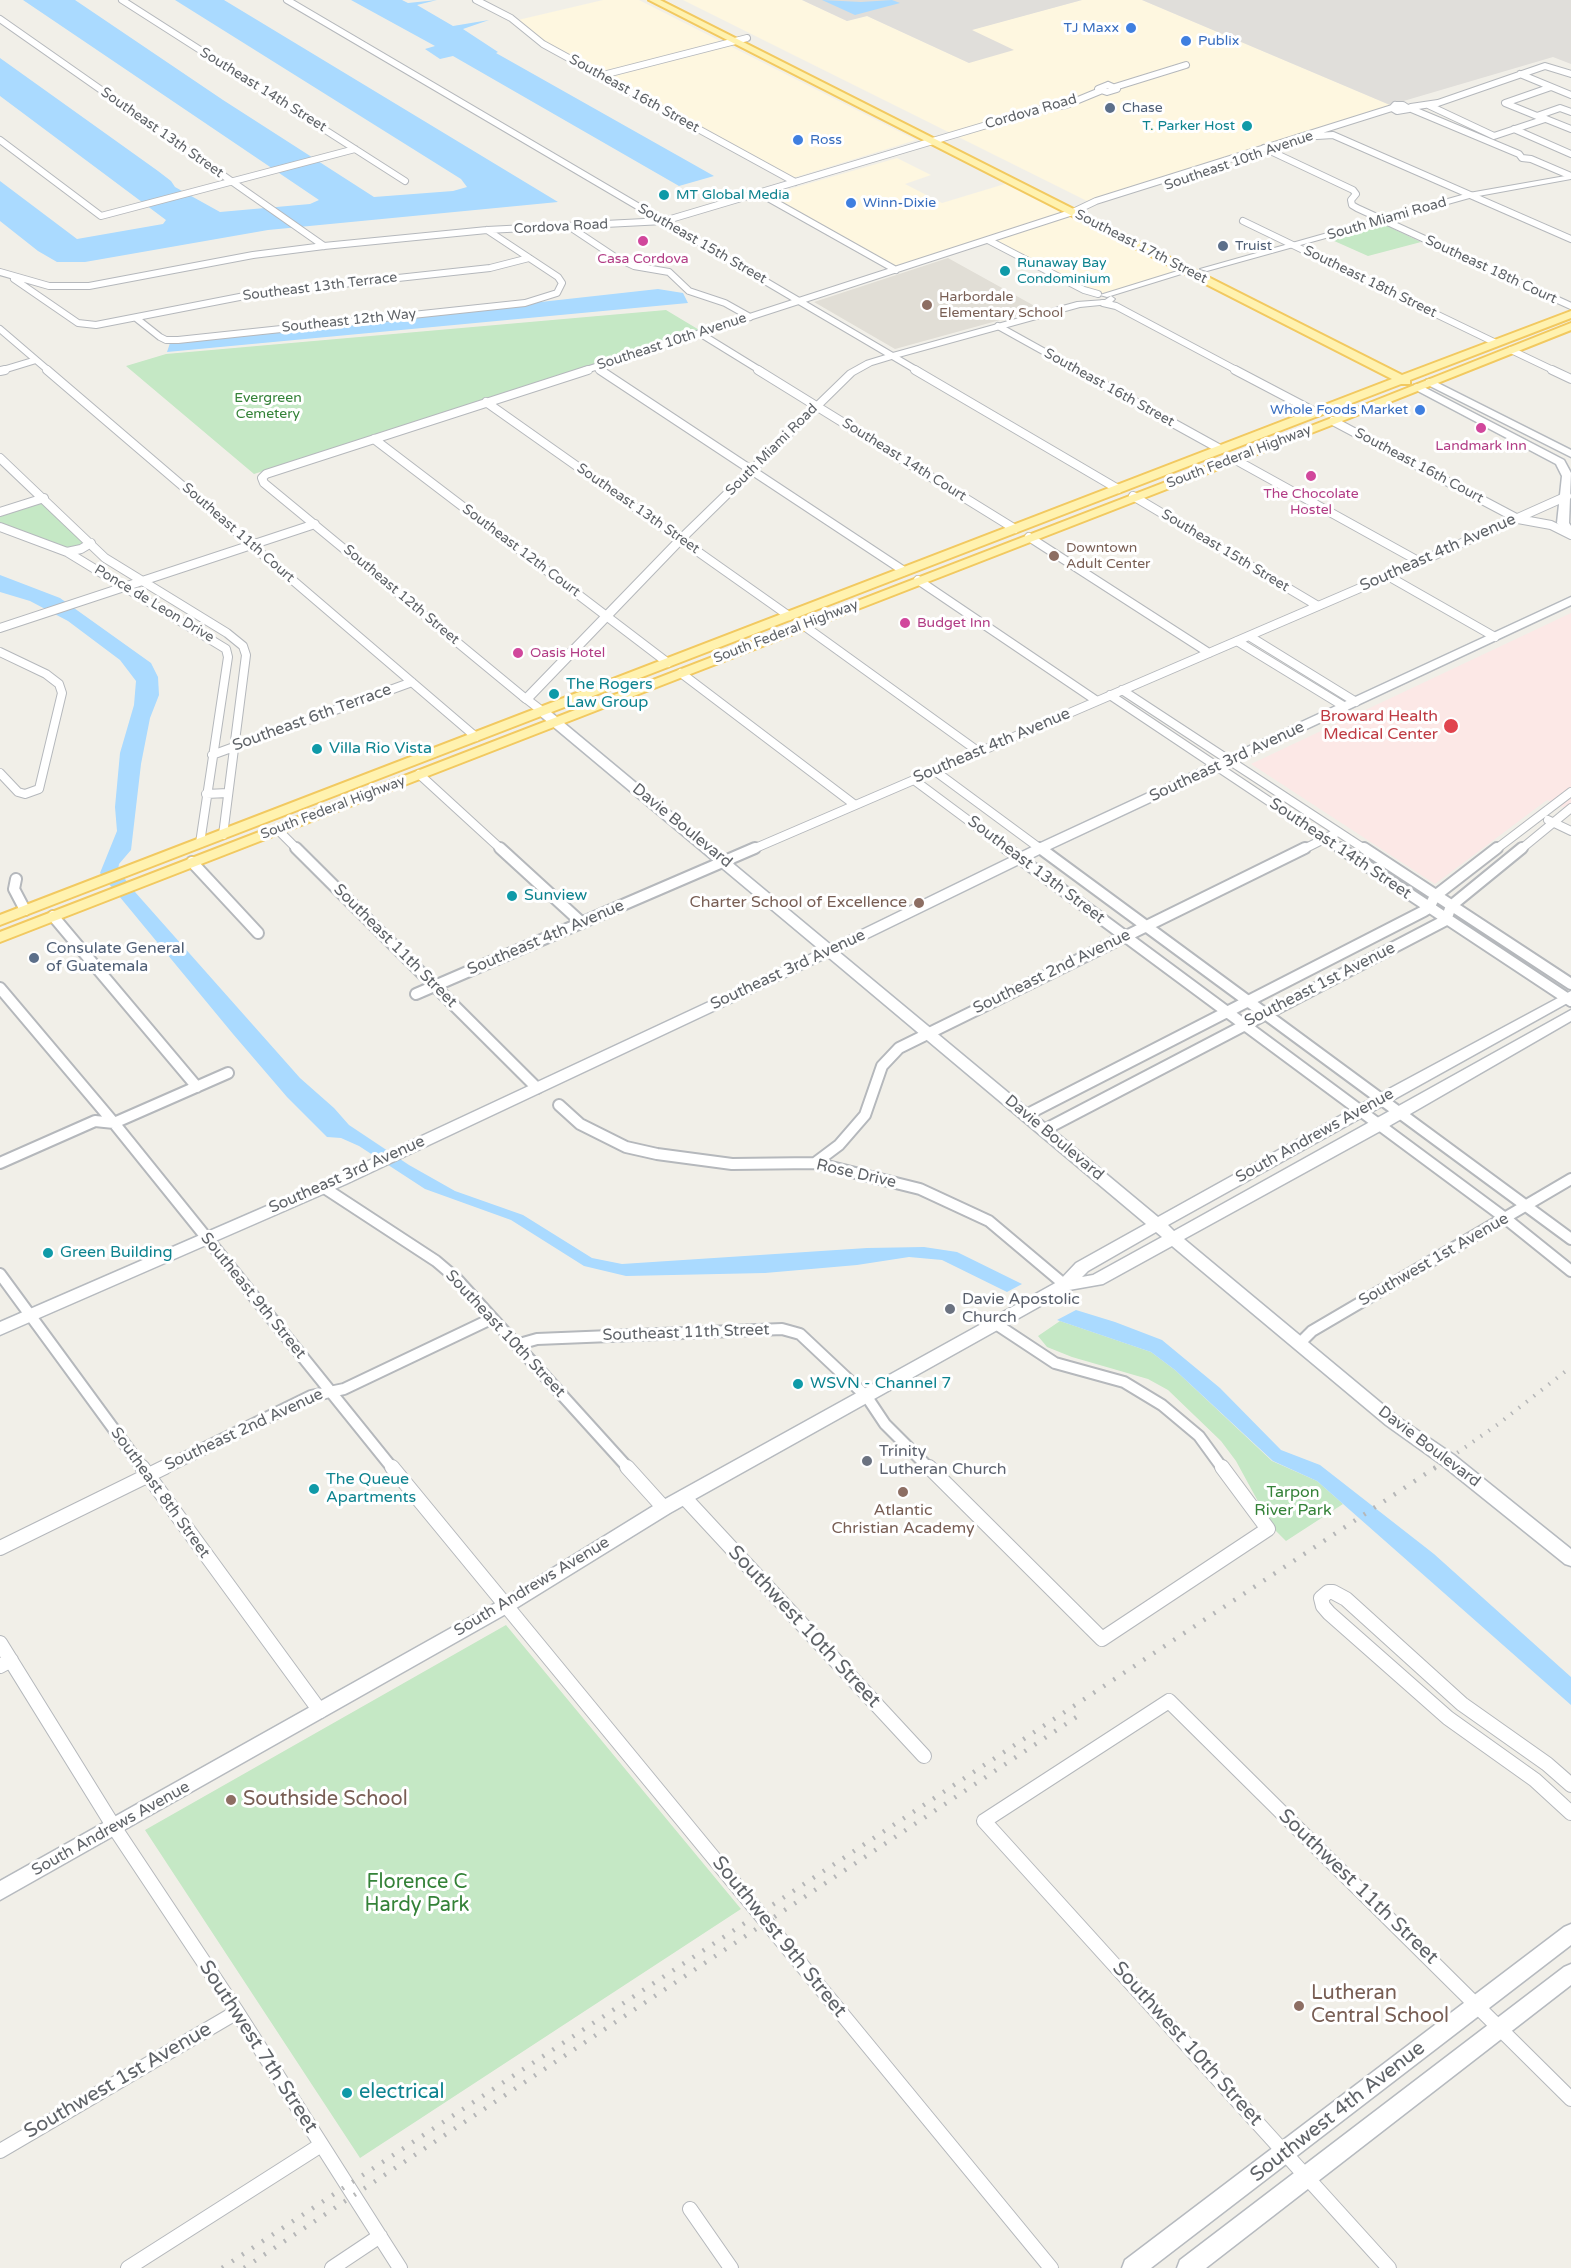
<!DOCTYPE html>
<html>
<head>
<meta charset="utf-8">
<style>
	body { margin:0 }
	canvas { display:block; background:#f1efe8 }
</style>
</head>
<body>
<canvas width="1571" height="2268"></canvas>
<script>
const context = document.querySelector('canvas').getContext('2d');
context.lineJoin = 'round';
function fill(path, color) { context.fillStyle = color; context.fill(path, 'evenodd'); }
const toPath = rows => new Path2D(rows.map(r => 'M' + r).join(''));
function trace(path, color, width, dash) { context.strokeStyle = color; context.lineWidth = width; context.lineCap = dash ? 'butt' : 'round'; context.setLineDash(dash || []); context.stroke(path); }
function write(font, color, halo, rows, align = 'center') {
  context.font = font + ' "Varela Round",sans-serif'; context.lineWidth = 6; context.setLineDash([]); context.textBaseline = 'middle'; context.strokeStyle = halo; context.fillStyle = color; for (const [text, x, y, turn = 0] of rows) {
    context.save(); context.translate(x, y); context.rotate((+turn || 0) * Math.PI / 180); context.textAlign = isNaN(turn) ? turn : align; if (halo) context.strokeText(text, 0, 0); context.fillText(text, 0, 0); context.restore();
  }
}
const commercial = toPath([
	[603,0,639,0,916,140,793,178,536,38,518,20],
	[683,0,802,0,847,21,867,16,969,63,970,30,1082,0,1142,0,1390,105,1087,201],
	[897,158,931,175,905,184,942,203,1008,183,1179,272,1102,295,990,238,897,268,769,195]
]);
const industrial = toPath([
	[802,0,1082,0,972,30,1014,50,969,63,867,16,847,21],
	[1142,0,1571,0,1571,64,1553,57,1390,105]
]);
const education = toPath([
	[948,258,1040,309,895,349,814,302]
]);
const medical = toPath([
	[1571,613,1571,811,1547,800,1435,884,1251,764]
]);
const green = toPath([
	[1385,225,1421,242,1368,256,1332,240],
	[666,310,701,331,254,474,126,366,166,354],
	[38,503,43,503,84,540,84,546,65,548,0,525,0,514],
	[1060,1321,1151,1352,1175,1370,1272,1461,1317,1481,1343,1504,1286,1541,1272,1527,1236,1461,1221,1441,1168,1390,1148,1379,1072,1357,1047,1347,1038,1336],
	[506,1625,741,1909,360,2158,145,1830]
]);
const water = toPath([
	[23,0,75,0,223,100,374,197,453,191,467,187,461,179,175,0,224,0,558,202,268,230,85,262,57,262,38,251,0,221,0,181,77,239,163,224,166,220,0,96,0,58,158,171,171,181,175,187,220,212,310,204,319,200],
	[351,0,402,0,408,3,437,0,417,5,453,26,489,20,463,29,498,52,496,53,714,176,679,186,453,56,440,59,425,49,435,46],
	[822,0,861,2,892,0,900,3,855,15],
	[658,289,683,293,688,303,167,352,170,343],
	[0,575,60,598,151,663,158,677,159,695,150,718,141,764,131,850,119,864,118,870,135,892,300,1078,334,1108,349,1125,409,1165,455,1191,523,1215,592,1258,622,1264,867,1248,924,1247,957,1252,1022,1284,1007,1292,942,1260,909,1257,857,1265,765,1273,626,1276,584,1266,511,1220,425,1189,359,1146,341,1138,327,1137,287,1097,233,1034,100,873,117,831,115,807,120,753,134,705,136,681,120,660,68,621,30,601,0,592],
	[1076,1310,1115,1322,1162,1340,1220,1388,1281,1450,1320,1465,1434,1554,1571,1677,1571,1705,1317,1481,1273,1461,1175,1370,1151,1352,1057,1320]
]);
const minorFar3 = toPath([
	[122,0,405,181],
	[287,0,918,371],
	[476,0,511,18,543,44,795,182],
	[0,19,324,246],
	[1520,74,1571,95],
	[599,76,747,38],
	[1108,85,1117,89,1107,92,1098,89,1108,85],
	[1115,87,1186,65],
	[1551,87,1505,103,1537,116,1560,108,1571,112],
	[1395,105,1403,105,1409,109,1397,111,1392,108,1395,105],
	[1428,105,1494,136,1545,119],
	[1411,107,1438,103,1545,66,1571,74],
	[1409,108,1519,154,1522,158,1531,159,1571,176],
	[1541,117,1571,129],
	[1514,129,1571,154],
	[1317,136,1333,135,1571,239],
	[0,140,101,216,355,149],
	[1264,148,1353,190,1356,194,1351,200,1352,205,1357,208,1571,306],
	[759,193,896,270],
	[1243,221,1496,343],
	[570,227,615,257,634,266,669,272,689,291,725,303,750,317],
	[988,240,1084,290,1098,294],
	[0,272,49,286,89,286,253,255,324,246,487,230,664,221,1037,110,1066,105,1100,91],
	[14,279,78,323,96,325,260,293,490,268,529,258],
	[1103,303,1116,306,1238,371],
	[136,318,160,337,166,340,178,340,525,303,557,293,562,283,558,277,487,230],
	[998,326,1079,371],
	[0,329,49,371],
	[701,334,761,371],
	[1511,350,1555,371],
	[596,367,602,371],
	[0,371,36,360],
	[583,371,1073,212,1096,201,1392,108]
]);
const minorFar2 = toPath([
	[47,370,476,737],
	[600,370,904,571],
	[758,370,1015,529],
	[915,370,1118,489],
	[1077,370,1220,449],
	[1235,370,1315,412],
	[1552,370,1571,379],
	[0,371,5,370],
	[486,402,789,616],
	[1333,421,1518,519,1551,525,1571,535],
	[374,439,668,663],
	[0,458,105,558,227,633,243,646,246,655,223,835],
	[1234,459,1420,562],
	[1133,496,1318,606],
	[0,512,44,498],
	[0,527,67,552,226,649,228,657,200,843],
	[1029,537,1209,653],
	[67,552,81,549,91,543],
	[1388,576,1495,637],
	[918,580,1097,701],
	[803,625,979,752],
	[0,628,315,524],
	[1249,636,1356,702],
	[1237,641,1345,707],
	[0,652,46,674,59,684,62,693,39,789,25,794,18,792,0,773],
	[681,673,855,805],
	[1122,690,1366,850],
	[1110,695,1342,850],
	[526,699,264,483,262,478,266,474,588,370],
	[212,755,412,682],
	[935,771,1042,850],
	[419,774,502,850],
	[914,780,1008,850],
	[206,794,228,793],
	[1548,820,1571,831],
	[277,829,298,850],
	[751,850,1388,576,1567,496],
	[1302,850,1338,832],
	[1495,850,1571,792],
	[1520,850,1571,808]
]);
const minorFar1 = toPath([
	[296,848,537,1088],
	[500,848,582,923],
	[1006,848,1505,1218,1571,1271],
	[1040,848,1571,1239],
	[1340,848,1571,1001],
	[1364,848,1571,984],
	[192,862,258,933],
	[16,879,14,889,25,910],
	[53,916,197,1087],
	[0,988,114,1123,393,1469],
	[416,994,755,848],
	[559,1105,580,1124,626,1147,657,1154,732,1164,815,1163,920,1189,989,1221,1065,1285],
	[1026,1115,1424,911,1429,908,1435,896,1497,848],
	[1044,1130,1446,920,1451,906,1522,848],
	[0,1163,95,1121,114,1123,228,1073],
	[815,1163,839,1145,865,1115,882,1066,899,1048,1305,848],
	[323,1187,436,1261,456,1278,629,1469],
	[0,1274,143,1469],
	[996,1324,1055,1363,1124,1382,1162,1405,1199,1436,1223,1469],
	[1300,1343,1312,1331,1571,1179],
	[516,1345,537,1339,782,1329,800,1334,867,1397,885,1424,930,1469],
	[162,1469,311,1396,344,1389,491,1319]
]);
const minor = toPath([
	[142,1467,320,1711],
	[392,1467,1051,2268],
	[627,1467,664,1508],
	[929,1467,1102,1639,1268,1529,1222,1467],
	[684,1497,924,1756],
	[0,1548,165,1467],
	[0,1643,114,1827,237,2012,400,2268],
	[0,1666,11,1660],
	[1571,1785,1547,1764,1462,1704,1346,1599,1333,1592,1328,1592,1321,1598,1323,1606,1329,1613,1448,1718,1535,1780,1571,1813],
	[0,2151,237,2012],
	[690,2209,731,2268],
	[128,2268,321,2145],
	[332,2268,380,2236],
	[1389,2268,984,1821,1169,1701,1571,2099]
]);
const tertiary = toPath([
	[1571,175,1571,179,1473,197,1207,271,1200,269,1469,193,1571,175],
	[1184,269,1191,271,1107,297,1100,295,1184,269],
	[1111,296,1115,299,1110,304,1080,307,895,358,872,365,854,375,685,541,533,699,546,709,546,713,538,713,520,699,677,537,848,371,866,361,889,354,1077,302,1105,300,1111,296]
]);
const secondary = toPath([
	[1430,379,1571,450,1571,457,1426,384,1426,380,1430,379],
	[1418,384,1564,460,1571,473,1569,523,1571,526,1571,536,1567,535,1557,523,1562,476,1556,464,1414,389,1414,385,1418,384],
	[1571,597,1571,605,1046,851,839,952,1158,1217,1374,1097,1571,991,1571,1001,1168,1225,1174,1231,1571,1010,1571,1021,1384,1129,1184,1239,1398,1417,1454,1455,1571,1549,1571,1566,1565,1564,1442,1465,1386,1425,1172,1246,1103,1284,1069,1290,670,1513,513,1610,0,1900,0,1881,501,1600,658,1503,1059,1281,1076,1263,1146,1224,828,957,346,1184,0,1335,0,1322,336,1176,820,950,538,714,536,711,538,708,546,708,831,945,1036,845,1571,597],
	[1156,1232,1162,1237,1093,1275,1082,1277,1088,1271,1156,1232],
	[1571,1924,1571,1945,1151,2268,1122,2268,1125,2260,1564,1927,1571,1924],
	[1571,1964,1571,1985,1206,2268,1177,2268,1180,2260,1564,1967,1571,1964]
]);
const primary = toPath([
	[649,0,660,0,1402,375,1571,311,1571,318,1410,380,1410,384,1401,384,0,925,0,915,1392,379,649,0],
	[1571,323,1571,330,1337,423,0,942,0,932,1329,419,1571,323]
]);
const railFar1 = toPath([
	[1434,1469,1497,1425,1571,1367]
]);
const rail = toPath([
	[222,2268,1436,1467],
	[244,2268,1084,1712]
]);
const markers = [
	[1131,28,6,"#3f7fe0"],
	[1186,41,6,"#3f7fe0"],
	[1110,108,6,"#5c6f8a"],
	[1247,126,6,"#0f9aa8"],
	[798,140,6,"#3f7fe0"],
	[664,195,6,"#0f9aa8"],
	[851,203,6,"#3f7fe0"],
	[643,241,6,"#d1479c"],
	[1223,246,6,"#5c6f8a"],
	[1005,271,6,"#0f9aa8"],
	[927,305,6,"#8d6e63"],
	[1420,410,6,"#3f7fe0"],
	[1481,428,6,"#d1479c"],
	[1311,476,6,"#d1479c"],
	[1054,556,6,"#8d6e63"],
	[905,623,6,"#d1479c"],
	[518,653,6,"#d1479c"],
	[554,694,6,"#0f9aa8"],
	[1451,726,8,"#e0444e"],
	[317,749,6,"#0f9aa8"],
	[512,896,6,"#0f9aa8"],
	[919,903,6,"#8d6e63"],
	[34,958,6,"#5c6f8a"],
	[48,1253,6,"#0f9aa8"],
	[950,1309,6,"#6b7280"],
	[798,1384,6,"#0f9aa8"],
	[867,1461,6,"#6b7280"],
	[314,1489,6,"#0f9aa8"],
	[903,1492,6,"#8d6e63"],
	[231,1800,6,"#8d6e63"],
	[1299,2006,6,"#8d6e63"],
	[347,2093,6,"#0f9aa8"]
];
const farShopnames = [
	["TJ Maxx",1119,28,"right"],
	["Publix",1198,41],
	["Ross",810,140],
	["Winn-Dixie",863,203],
	["Whole Foods Market",1408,410,"right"]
];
const farStreetnames = [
	["Southeast 14th Street",263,90,32],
	["Southeast 16th Street",634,94,29],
	["Cordova Road",1031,112,-16],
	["Southeast 13th Street",162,133,35],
	["Southeast 10th Avenue",1239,161,-19],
	["South Miami Road",1387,219,-16],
	["Cordova Road",561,227,-3],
	["Southeast 15th Street",702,244,30],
	["Southeast 17th Street",1141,247,27],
	["Southeast 18th Court",1491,270,25],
	["Southeast 18th Street",1370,282,26],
	["Southeast 13th Terrace",320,287,-7],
	["Southeast 12th Way",349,321,-6],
	["Southeast 10th Avenue",672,342,-18],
	["Southeast 16th Street",1109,388,29],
	["South Miami Road",772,450,-45],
	["South Federal Highway",1239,457,-21],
	["Southeast 14th Court",904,460,32],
	["Southeast 16th Court",1419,466,28],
	["Southeast 13th Street",638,509,35],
	["Southeast 11th Court",238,533,41],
	["Southeast 12th Court",521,551,37],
	["Southeast 15th Street",1225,551,31],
	["Southeast 12th Street",401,595,40],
	["Ponce de Leon Drive",154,604,31],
	["South Federal Highway",786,632,-21],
	["South Federal Highway",333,808,-21]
];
const farServicenames = [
	["Chase",1122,108],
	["Truist",1235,246]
];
const farCulturenames = [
	["T. Parker Host",1235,126,"right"],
	["MT Global Media",676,195],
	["Runaway Bay",1017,263],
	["Condominium",1017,279]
];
const farHotelnames = [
	["Casa Cordova",643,259],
	["Landmark Inn",1481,446],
	["The Chocolate",1311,494],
	["Hostel",1311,510],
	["Budget Inn",917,623,"left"],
	["Oasis Hotel",530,653,"left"]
];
const farEducationnames = [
	["Harbordale",939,297],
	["Elementary School",939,313],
	["Downtown",1066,548],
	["Adult Center",1066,564]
];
const farParknames = [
	["Evergreen",268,398],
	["Cemetery",268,414]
];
const streetNames = [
	["Southeast 4th Avenue",1438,553,-24],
	["Southeast 6th Terrace",312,718,-20],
	["Southeast 4th Avenue",992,746,-23],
	["Southeast 3rd Avenue",1227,762,-25],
	["Davie Boulevard",682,826,39],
	["Southeast 14th Street",1340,849,34],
	["Southeast 13th Street",1036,870,37],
	["Southeast 4th Avenue",546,938,-23],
	["Southeast 11th Street",395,946,45],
	["Southeast 3rd Avenue",788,970,-25],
	["Southeast 2nd Avenue",1052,972,-26],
	["Southeast 1st Avenue",1320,985,-27],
	["South Andrews Avenue",1315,1136,-29],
	["Davie Boulevard",1054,1138,40],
	["Rose Drive",856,1174,13],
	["Southeast 3rd Avenue",347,1175,-24],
	["Southwest 1st Avenue",1434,1260,-30],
	["Southeast 9th Street",253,1296,51],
	["Southeast 11th Street",686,1333,-2],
	["Southeast 10th Street",505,1334,47],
	["Southeast 2nd Avenue",244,1430,-25],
	["Davie Boulevard",1429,1447,37],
	["Southeast 8th Street",160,1493,54],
	["South Andrews Avenue",532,1587,-31],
	["South Andrews Avenue",111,1829,-29]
];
const cultureNames = [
	["The Rogers",566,685],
	["Law Group",566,703],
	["Villa Rio Vista",329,749],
	["Sunview",524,896],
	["Green Building",60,1253],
	["WSVN - Channel 7",810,1384],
	["The Queue",326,1480],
	["Apartments",326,1498]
];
const healthNames = [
	["Broward Health",1438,717],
	["Medical Center",1438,735]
];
const educationNames = [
	["Charter School of Excellence",907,903],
	["Atlantic",903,1511,"center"],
	["Christian Academy",903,1529,"center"]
];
const serviceNames = [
	["Consulate General",46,949],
	["of Guatemala",46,967]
];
const worshipNames = [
	["Davie Apostolic",962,1300],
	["Church",962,1318],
	["Trinity",879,1452],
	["Lutheran Church",879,1470]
];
const parkNames = [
	["Tarpon",1293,1493],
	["River Park",1293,1511]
];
const nearStreetnames = [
	["Southwest 10th Street",804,1627,47],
	["Southwest 11th Street",1358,1887,44],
	["Southwest 9th Street",779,1937,51],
	["Southwest 10th Street",1187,2044,48],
	["Southwest 7th Street",258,2047,57],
	["Southwest 1st Avenue",118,2081,-30],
	["Southwest 4th Avenue",1338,2112,-38]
];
const nearEducationnames = [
	["Southside School",243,1800],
	["Lutheran",1311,1994],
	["Central School",1311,2017]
];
const nearParknames = [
	["Florence C",417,1883],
	["Hardy Park",417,1906]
];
const nearCulturenames = [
	["electrical",359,2093]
];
fill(commercial, '#fef7e0');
fill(industrial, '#e0deda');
fill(education, '#e1ded6');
fill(medical, '#fce8e6');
fill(green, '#c5e8c5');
fill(water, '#aadaff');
trace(minorFar3, '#b5b8bc', 8);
trace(minorFar2, '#b5b8bc', 10);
trace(minorFar1, '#b5b8bc', 14);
trace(minor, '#b5b8bc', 16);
trace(tertiary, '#b5b8bc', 2);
trace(secondary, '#b6babf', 3);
trace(primary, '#f2c960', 4);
trace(minorFar3, '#fff', 6);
trace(minorFar2, '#fff', 8);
trace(minorFar1, '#fff', 10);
trace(minor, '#fff', 14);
fill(tertiary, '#fff');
fill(secondary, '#fff');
fill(primary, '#fff2af');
trace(railFar1, '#b6b7b8', 4, [1.5, 8]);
trace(rail, '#b6b7b8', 4.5, [2, 10]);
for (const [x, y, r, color] of markers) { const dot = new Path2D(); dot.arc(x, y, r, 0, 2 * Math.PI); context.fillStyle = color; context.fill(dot); trace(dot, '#fff', 2); }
write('14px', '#366cbe', '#fff', farShopnames, 'left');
write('14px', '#5f6368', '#fff', farStreetnames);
write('14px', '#4e5e75', '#fff', farServicenames, 'left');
write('14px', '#0d838f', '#fff', farCulturenames, 'left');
write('14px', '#b23c85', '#fff', farHotelnames);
write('14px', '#785e54', '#fff', farEducationnames, 'left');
write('14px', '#348238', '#fff', farParknames);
write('16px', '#5f6368', '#fff', streetNames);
write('16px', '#0d838f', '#fff', cultureNames, 'left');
write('16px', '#be3a42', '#fff', healthNames, 'right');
write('16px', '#785e54', '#fff', educationNames, 'right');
write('16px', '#4e5e75', '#fff', serviceNames, 'left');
write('16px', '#5b616d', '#fff', worshipNames, 'left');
write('16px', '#348238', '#fff', parkNames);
write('20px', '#5f6368', '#fff', nearStreetnames);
write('20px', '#785e54', '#fff', nearEducationnames, 'left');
write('20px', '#348238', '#fff', nearParknames);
write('20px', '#0d838f', '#fff', nearCulturenames, 'left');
</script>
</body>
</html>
